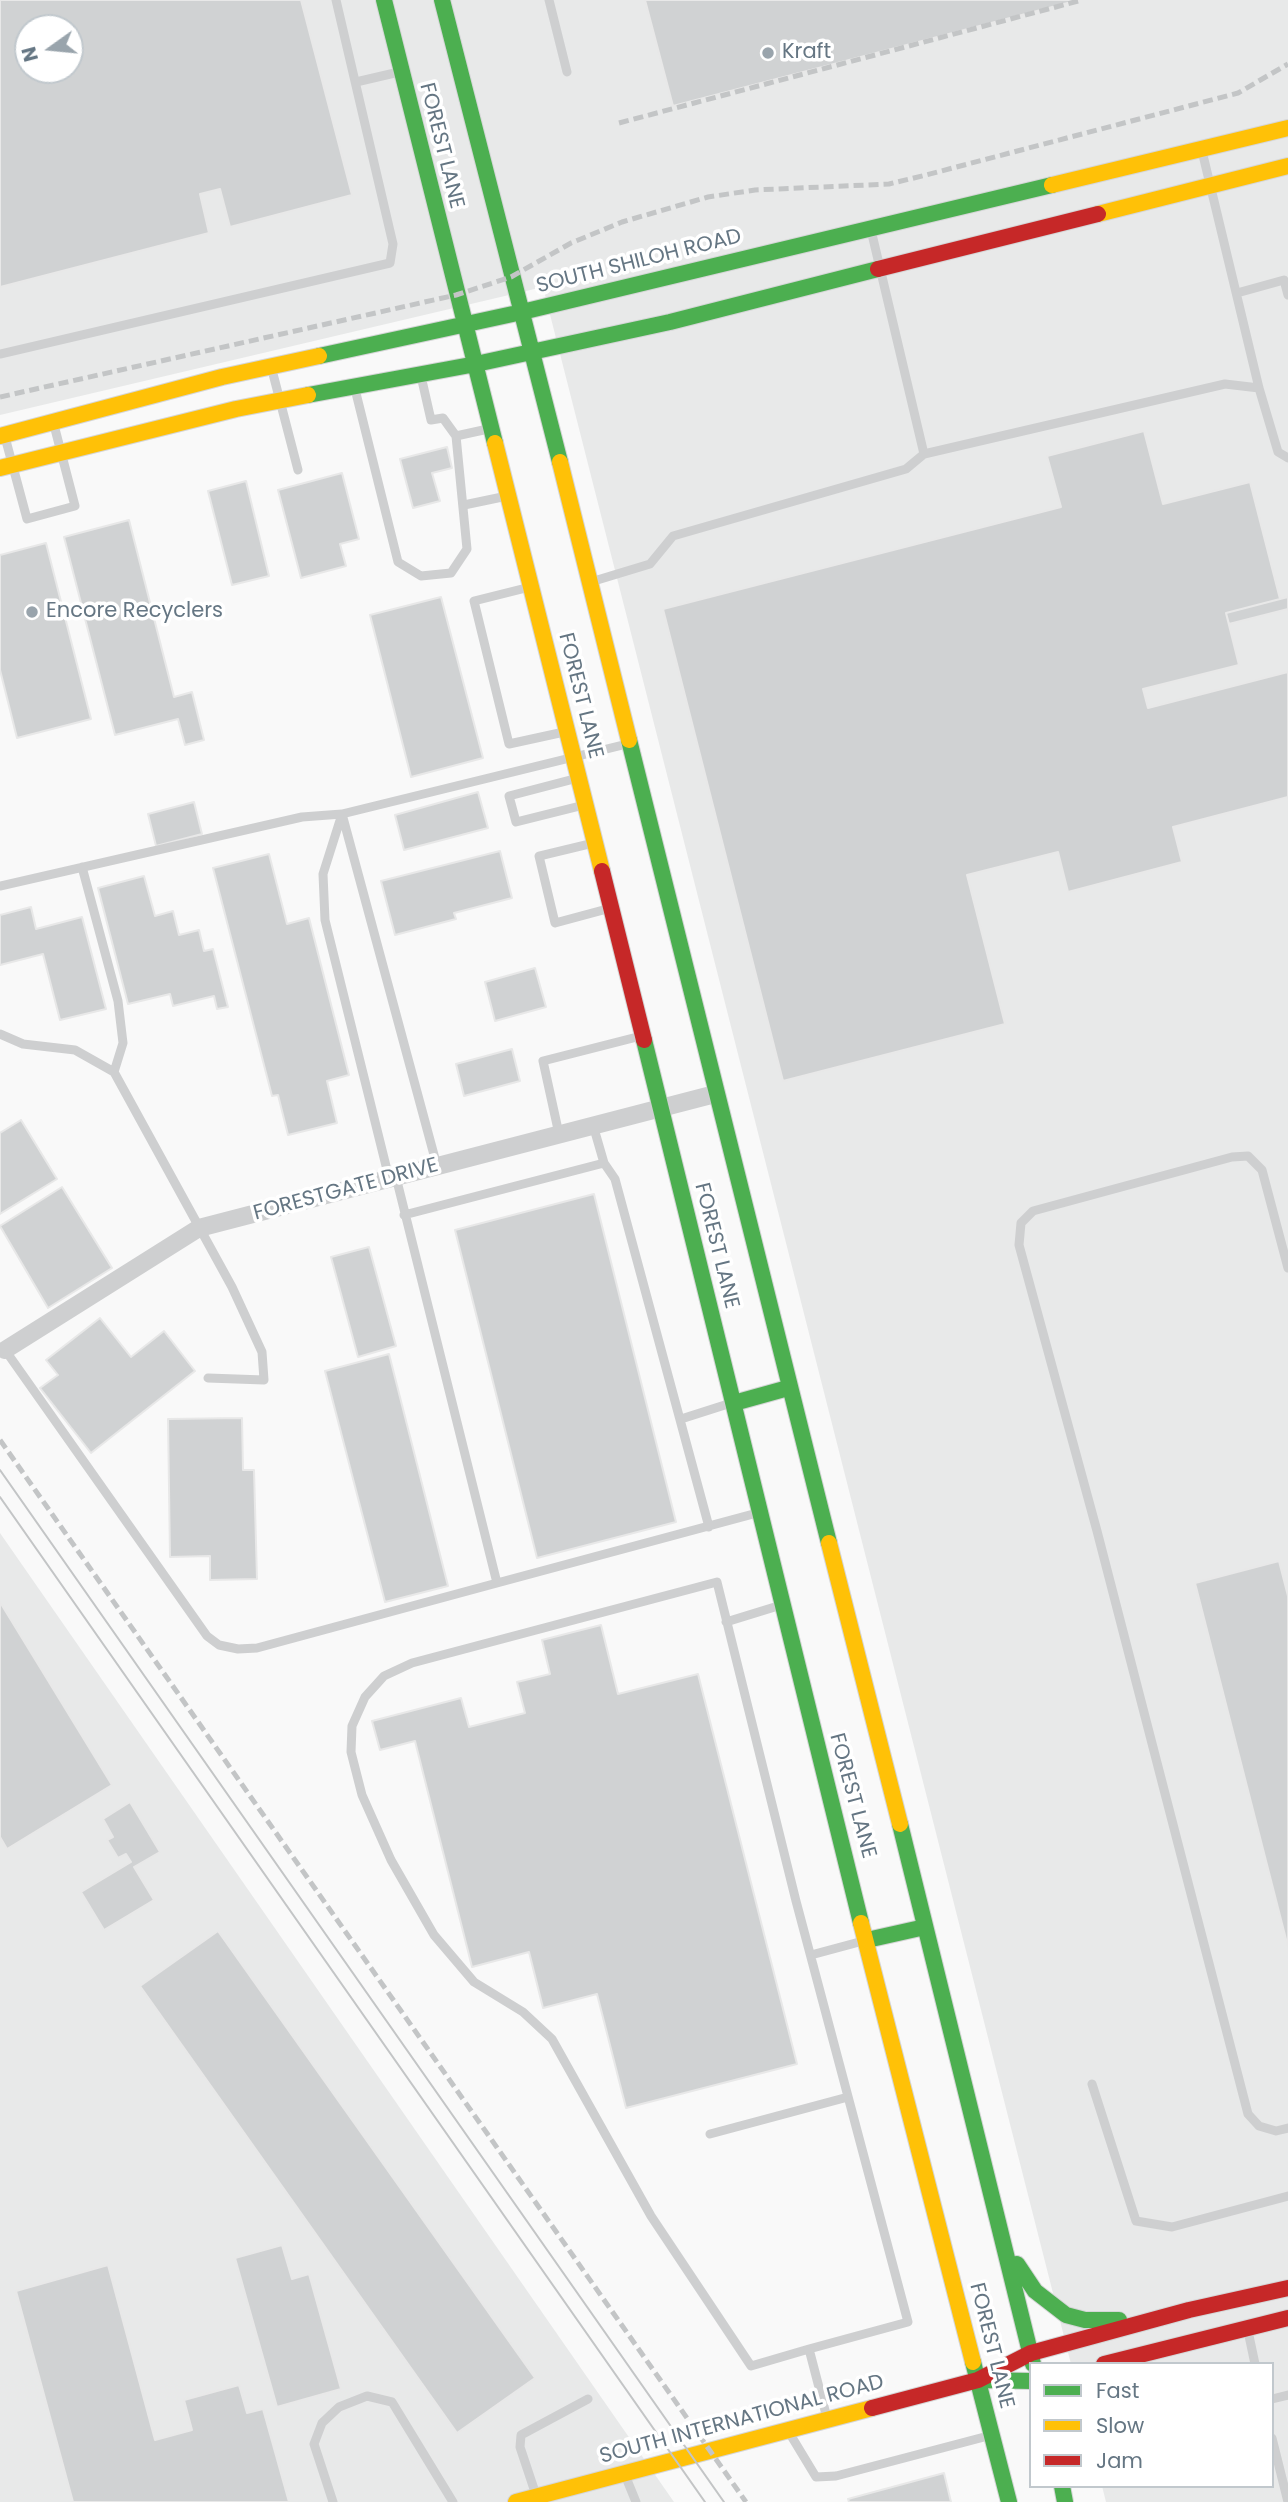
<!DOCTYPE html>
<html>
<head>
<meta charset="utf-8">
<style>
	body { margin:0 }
	#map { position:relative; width:1288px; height:2502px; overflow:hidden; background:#f9f9f9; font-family:Poppins,sans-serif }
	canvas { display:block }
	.legend { position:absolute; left:1029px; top:2362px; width:245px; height:126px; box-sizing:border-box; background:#fff; border:2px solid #c1c8cd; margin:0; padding:9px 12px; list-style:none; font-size:21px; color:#657683 }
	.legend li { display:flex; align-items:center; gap:14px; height:35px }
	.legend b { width:35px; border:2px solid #c1c8cd }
	.north { position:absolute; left:14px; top:14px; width:70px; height:70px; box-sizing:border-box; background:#fff; border:2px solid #c1c8cd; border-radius:50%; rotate:255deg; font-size:19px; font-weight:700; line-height:28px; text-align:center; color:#657683 }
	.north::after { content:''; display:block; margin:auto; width:24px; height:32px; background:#99a4ac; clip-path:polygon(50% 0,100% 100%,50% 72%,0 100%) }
</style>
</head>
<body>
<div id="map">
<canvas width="1288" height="2502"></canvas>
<ul class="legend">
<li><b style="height:9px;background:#4caf50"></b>Fast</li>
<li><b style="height:9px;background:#ffc107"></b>Slow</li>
<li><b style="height:9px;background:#c62828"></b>Jam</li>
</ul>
<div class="north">N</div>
</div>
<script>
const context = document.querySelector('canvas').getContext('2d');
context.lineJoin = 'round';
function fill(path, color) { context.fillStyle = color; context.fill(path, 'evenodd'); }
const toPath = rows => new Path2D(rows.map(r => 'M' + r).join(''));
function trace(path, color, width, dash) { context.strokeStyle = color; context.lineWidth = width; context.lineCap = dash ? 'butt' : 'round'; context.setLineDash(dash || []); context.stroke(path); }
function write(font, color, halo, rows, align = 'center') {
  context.font = font + ' Poppins,sans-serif'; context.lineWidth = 7; context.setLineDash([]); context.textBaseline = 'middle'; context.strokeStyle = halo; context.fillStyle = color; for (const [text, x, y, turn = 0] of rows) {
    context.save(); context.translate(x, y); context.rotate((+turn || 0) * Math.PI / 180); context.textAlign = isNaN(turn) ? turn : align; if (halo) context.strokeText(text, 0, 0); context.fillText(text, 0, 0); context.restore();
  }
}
const built = toPath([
	[0,0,1288,0,1288,2502,1106,2502,1102,2486,1272,2486,1272,2364,1071,2364,543,287,0,415],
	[28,28,70,28,70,70,28,70],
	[0,1533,674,2502,0,2502]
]);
const building = toPath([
	[0,0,301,0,352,195,230,227,220,189,200,194,209,233,0,287,0,0],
	[28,28,70,28,70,70,28,70,28,28],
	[645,0,1079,0,673,106,645,0],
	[1144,431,1163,504,1250,482,1280,599,1226,613,1239,665,1143,689,1148,708,1288,672,1288,797,1173,827,1182,862,1068,892,1058,852,967,875,1005,1024,783,1081,663,609,1061,507,1047,456,1144,431],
	[447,447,452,468,432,473,440,501,413,508,400,459,447,447],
	[342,473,359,539,340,544,346,566,301,578,278,490,342,473],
	[246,481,269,576,232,585,208,491,246,481],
	[129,520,174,697,192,692,204,740,185,745,178,719,115,735,64,537,129,520],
	[46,543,91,719,17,738,0,670,0,555,46,543],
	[441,597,483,758,411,777,370,615,441,597],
	[1288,597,1288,609,1229,624,1226,613,1288,597],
	[478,792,488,828,404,850,395,815,478,792],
	[194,802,202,834,156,846,148,814,194,802],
	[500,851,512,898,454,913,456,919,395,935,381,881,500,851],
	[269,854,287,924,309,918,349,1075,327,1081,337,1123,288,1135,278,1095,272,1096,213,868,269,854],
	[144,876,155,916,173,911,179,935,199,930,204,951,213,949,228,1007,217,1009,214,996,173,1006,170,994,128,1004,98,888,144,876],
	[31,907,36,929,82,917,106,1009,60,1020,43,954,0,965,0,915,31,907],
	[535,968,546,1007,495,1021,485,982,535,968],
	[512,1049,520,1081,464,1096,456,1064,512,1049],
	[21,1120,57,1179,0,1214,0,1133,21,1120],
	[62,1187,112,1268,48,1308,0,1226,62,1187],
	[594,1194,676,1522,537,1558,455,1230,594,1194],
	[369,1247,396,1346,358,1357,331,1257,369,1247],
	[100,1318,131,1357,164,1331,195,1371,91,1453,40,1388,58,1375,46,1360,100,1318],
	[389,1354,448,1586,385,1602,325,1371,389,1354],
	[242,1418,243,1470,254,1470,257,1579,210,1580,210,1556,170,1557,168,1419,242,1418],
	[1279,1561,1288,1596,1288,1947,1195,1583,1279,1561],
	[0,1602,112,1785,7,1849,0,1837,0,1602],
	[601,1625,618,1694,698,1674,797,2064,626,2108,597,1994,543,2008,529,1952,472,1967,415,1741,380,1750,372,1721,461,1698,469,1727,525,1713,517,1682,550,1674,542,1640,601,1625],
	[130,1802,160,1852,134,1867,154,1900,104,1930,81,1892,131,1862,126,1854,118,1858,107,1840,113,1837,103,1819,130,1802],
	[218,1931,535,2378,457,2433,140,1986,218,1931],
	[282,2245,292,2279,309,2274,341,2389,277,2407,235,2258,282,2245],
	[108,2265,155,2440,192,2430,184,2400,239,2385,247,2413,263,2409,289,2502,73,2502,16,2291,108,2265],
	[944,2473,951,2502,849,2502,848,2499,944,2473]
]);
const lane = toPath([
	[549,0,567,72],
	[356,82,399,72],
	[1202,151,1259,388,1278,452,1288,458],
	[1237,293,1284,280,1288,295],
	[0,354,390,263,393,244,336,0],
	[272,370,298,470],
	[355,389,398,562,421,576,451,573,467,549,456,436,443,418,431,420,421,376],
	[456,436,488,429],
	[5,437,27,519,75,506,54,425],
	[924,454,1225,384,1259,388],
	[464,505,507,496],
	[594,581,650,564,673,536,906,469,924,454,871,230],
	[530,587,474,601,509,744,564,732],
	[574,779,509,796,516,822,584,805],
	[593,843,539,856,555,923,607,909],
	[82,867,118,1001,123,1043,114,1072],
	[0,886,302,817,342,814,323,874,325,920,389,1178],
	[0,1034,23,1044,75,1050,114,1072,232,1287,262,1352,264,1380,208,1378],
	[593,1125,604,1163,615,1179,709,1527],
	[559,1134,543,1061,641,1036],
	[437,1166,342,814,627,744],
	[396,1177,497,1583,757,1513],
	[404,1215,604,1163],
	[1288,1268,1262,1170,1248,1156,1232,1157,1033,1211,1021,1223,1019,1245,1097,1531,1248,2114,1259,2126,1276,2131,1288,2128],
	[3,1347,207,1636,219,1645,238,1649,257,1648,497,1583],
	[681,1419,728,1404],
	[726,1622,778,1606],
	[811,1955,863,1941],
	[1092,2084,1136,2221,1172,2227,1288,2196],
	[710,2134,848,2097],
	[1248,2331,1255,2364],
	[809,2349,751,2366,651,2216,552,2039,523,2012,474,1982,434,1935,391,1860,362,1795,351,1752,352,1726,365,1697,384,1676,412,1663,717,1582,796,1901,908,2322,809,2349,827,2418],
	[1272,2399,1288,2395],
	[790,2434,816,2477,836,2476,988,2436],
	[1272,2438,1288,2502],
	[625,2475,636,2502],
	[536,2495,520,2447,521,2435,588,2399],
	[333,2502,314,2444,322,2423,339,2407,367,2396,392,2402,453,2502]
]);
const street = toPath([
	[5,1350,199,1228,715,1094]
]);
const fast = toPath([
	[384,0,495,443],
	[442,0,560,462],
	[319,356,522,312,1052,185],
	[308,395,476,364,670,322,878,269],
	[629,740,829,1543],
	[644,1040,861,1923],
	[734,1403,788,1388],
	[900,1824,1033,2364],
	[867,1940,925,1927],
	[1017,2264,1035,2291,1066,2315,1085,2320,1119,2320],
	[973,2362,1009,2502],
	[980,2380,1031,2381],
	[1062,2486,1065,2502]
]);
const slow = toPath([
	[1052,185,1288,128],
	[1098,214,1288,166],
	[0,436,222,377,319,356],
	[495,443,602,871],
	[560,462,629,740],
	[0,468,236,409,308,395],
	[829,1543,900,1824],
	[861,1923,973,2362],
	[516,2502,872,2408]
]);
const jam = toPath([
	[878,269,1098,214],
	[602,871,644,1040],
	[1104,2364,1288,2318],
	[872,2408,978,2380,1031,2353,1189,2310,1288,2288]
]);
const tram = toPath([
	[0,1470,724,2502],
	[0,1497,705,2502]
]);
const rail = toPath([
	[619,123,1082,0],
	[0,397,456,295,511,277,571,243,622,222,708,197,755,190,889,184,926,175,1238,93,1288,64],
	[0,1440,746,2502]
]);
const markers = [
	[768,53,7,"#99a4ac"],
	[32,612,7,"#99a4ac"]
];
const poiNames = [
	["Kraft",782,53],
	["Encore Recyclers",46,612]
];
const streetNames = [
	["FOREST LANE",441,146,76],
	["SOUTH SHILOH ROAD",639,262,-14],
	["FOREST LANE",580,696,76],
	["FORESTGATE DRIVE",346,1190,-15],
	["FOREST LANE",716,1246,76],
	["FOREST LANE",852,1796,75],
	["FOREST LANE",991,2346,76],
	["SOUTH INTERNATIONAL ROAD",742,2420,-15]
];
fill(built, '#e8e9e9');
fill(building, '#d0d2d3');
trace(building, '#e8e8e8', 2);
trace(fast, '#d5d6d7', 18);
trace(slow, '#d5d6d7', 18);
trace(jam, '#d5d6d7', 18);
trace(lane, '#cecfd0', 9);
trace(street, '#cecfd0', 18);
trace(fast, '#4caf50', 16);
trace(slow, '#ffc107', 16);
trace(jam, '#c62828', 16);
trace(tram, '#c3c5c6', 2);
trace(rail, '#c3c5c6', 5, [10, 5]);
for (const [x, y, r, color] of markers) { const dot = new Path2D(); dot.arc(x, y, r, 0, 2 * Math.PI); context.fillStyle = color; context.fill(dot); trace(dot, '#fff', 2.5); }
write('21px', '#657683', '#fff', poiNames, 'left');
write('21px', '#657683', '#fff', streetNames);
</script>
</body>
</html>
